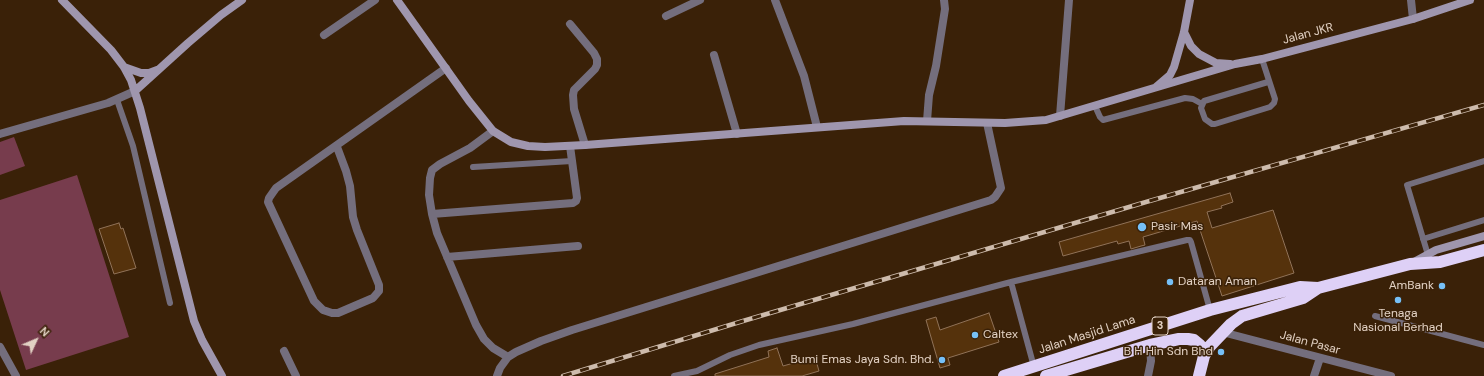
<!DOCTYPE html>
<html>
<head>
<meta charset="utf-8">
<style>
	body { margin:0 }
	#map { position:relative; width:1484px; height:376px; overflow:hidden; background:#3a2108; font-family:"DM Sans",sans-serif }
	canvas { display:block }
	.north { position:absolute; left:16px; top:320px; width:40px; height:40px; -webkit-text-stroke:3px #3a2108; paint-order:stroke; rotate:46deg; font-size:11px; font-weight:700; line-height:16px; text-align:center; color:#e2d1c3 }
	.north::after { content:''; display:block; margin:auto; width:14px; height:18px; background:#e2d1c3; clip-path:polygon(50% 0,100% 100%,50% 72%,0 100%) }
</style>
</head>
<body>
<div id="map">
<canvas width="1484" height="376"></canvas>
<div class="north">N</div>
</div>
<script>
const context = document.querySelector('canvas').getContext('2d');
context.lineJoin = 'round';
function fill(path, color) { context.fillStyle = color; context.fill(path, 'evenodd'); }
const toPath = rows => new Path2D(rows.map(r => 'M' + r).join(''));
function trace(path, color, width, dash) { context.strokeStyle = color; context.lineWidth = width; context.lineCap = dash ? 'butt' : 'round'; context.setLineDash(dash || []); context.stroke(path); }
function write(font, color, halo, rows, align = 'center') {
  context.font = font + ' "DM Sans",sans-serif'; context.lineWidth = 3; context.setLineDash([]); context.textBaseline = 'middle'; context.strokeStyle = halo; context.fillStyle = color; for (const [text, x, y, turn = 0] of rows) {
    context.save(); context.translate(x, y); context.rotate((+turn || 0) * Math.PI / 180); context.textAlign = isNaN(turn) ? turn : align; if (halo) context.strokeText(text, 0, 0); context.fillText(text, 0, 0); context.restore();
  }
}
const green = toPath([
	[14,137,25,166,0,175,0,142],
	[77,175,129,337,26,370,0,290,0,200]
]);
const building = toPath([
	[1230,193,1233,202,1221,206,1222,208,1207,212,1212,228,1273,210,1294,273,1222,296,1197,221,1143,237,1145,245,1141,246,1131,249,1129,241,1118,244,1117,241,1063,256,1059,242,1230,193],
	[119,223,121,229,123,228,136,268,114,274,99,229,119,223],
	[989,313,999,342,948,358,950,365,940,368,926,320,936,317,940,330,989,313],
	[777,348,783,366,815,357,819,371,802,376,715,376,715,374,769,357,768,351,777,348]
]);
const lane = toPath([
	[1262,59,1275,99,1274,103,1270,107,1215,124,1212,124,1205,119,1201,108,1204,101,1268,82],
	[117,100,133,146,170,303],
	[1095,106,1100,117,1103,120,1185,98,1193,99,1202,104],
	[473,167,572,161],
	[1423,239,1484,220],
	[1428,255,1407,185,1484,161],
	[1375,316,1484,345],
	[1034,367,1011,282,1187,240,1190,240,1191,242,1210,310],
	[674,376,697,371,730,355,759,345,853,324,1011,282]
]);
const street = toPath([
	[775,0,804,76,817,127],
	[1411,0,1413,19],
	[666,16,700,0],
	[570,24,594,53,597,59,597,65,595,69,574,90,573,95,574,109,585,145],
	[324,35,375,0],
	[714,55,737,134],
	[1060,116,1069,0],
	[927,121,929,95,936,66,945,9,944,0],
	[493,131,470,148,440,164,432,170,430,178,429,195,432,214,437,233,476,325,484,339,493,348,508,357,516,352,541,341,572,330,991,200,995,197,1001,188,987,123],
	[0,134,108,103,135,91],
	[337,147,346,171,350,186,353,217,357,230,379,285,379,291,373,298,338,313,332,313,323,310,314,301,268,202,269,198,276,188,446,68],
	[432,214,573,203,576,201,577,198,570,146],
	[447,257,578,246],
	[1222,332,1391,376],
	[0,347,16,376],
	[284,351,296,376],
	[497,376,500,368,508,357],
	[1148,376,1151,361,1150,345],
	[1314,376,1320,358]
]);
const secondary = toPath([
	[62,0,111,50,124,67,131,80,140,108,194,321,202,340,222,376],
	[397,0,469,101,493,131,511,142,528,146,545,147,585,145,904,121,1005,123,1046,120,1235,64,1262,59,1413,19,1470,0],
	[1184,32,1191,46,1199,54,1216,63,1230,64],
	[124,67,141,73,149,73,157,70],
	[1156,87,1170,75,1174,67,1184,32,1190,0],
	[135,91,188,43,221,15,242,0],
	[1414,262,1436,250,1484,236]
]);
const highway = toPath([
	[1004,376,1210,310,1300,287,1318,288,1410,264,1440,262,1484,250],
	[1046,376,1150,345,1179,339,1188,339,1194,340,1200,345,1204,356],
	[1199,376,1204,356,1210,346,1231,324,1242,316,1303,298,1318,288]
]);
const rail = toPath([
	[563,376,743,321,1146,202,1484,105]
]);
const markers = [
	[1142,227,5,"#76c0f7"],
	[1170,282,4,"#76c0f7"],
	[1442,286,4,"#76c0f7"],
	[1398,300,4,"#76c0f7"],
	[975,335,4,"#76c0f7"],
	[1221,352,4,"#76c0f7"],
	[942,360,4,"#76c0f7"]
];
const shields = [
	[1160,326,16]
];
const shieldNames = [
	["3",1160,326]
];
const streetNames = [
	["Jalan JKR",1308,34,-15],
	["Jalan Masjid Lama",1087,335,-18],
	["Jalan Pasar",1310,343,15]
];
const poiNames = [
	["Pasir Mas",1151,227],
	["Dataran Aman",1178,282],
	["AmBank",1434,286,"right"],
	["Tenaga",1398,314,"center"],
	["Nasional Berhad",1398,328,"center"],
	["Caltex",983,335],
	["B H Hin Sdn Bhd",1213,352,"right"],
	["Bumi Emas Jaya Sdn. Bhd.",934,360,"right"]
];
fill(green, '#773c4d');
fill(building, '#55320c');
trace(building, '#907258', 1);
trace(lane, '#746e7d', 6);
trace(street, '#746e7d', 8);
trace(secondary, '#9f96ae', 8);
trace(highway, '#ded0f6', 12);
trace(rail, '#cdbbac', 4.5);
trace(rail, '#3a2108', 3, [9]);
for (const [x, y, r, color] of markers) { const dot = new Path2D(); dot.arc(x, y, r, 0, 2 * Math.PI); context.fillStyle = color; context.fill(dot); trace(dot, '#3a2108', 1.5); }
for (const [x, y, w] of shields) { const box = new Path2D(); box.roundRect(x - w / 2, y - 9, w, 18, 3); context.fillStyle = '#3a2108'; context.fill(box); trace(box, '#e2d1c3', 1); }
write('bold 11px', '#e2d1c3', null, shieldNames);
write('12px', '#e2d1c3', '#3a2108', streetNames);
write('12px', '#e2d1c3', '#3a2108', poiNames, 'left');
</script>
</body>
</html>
